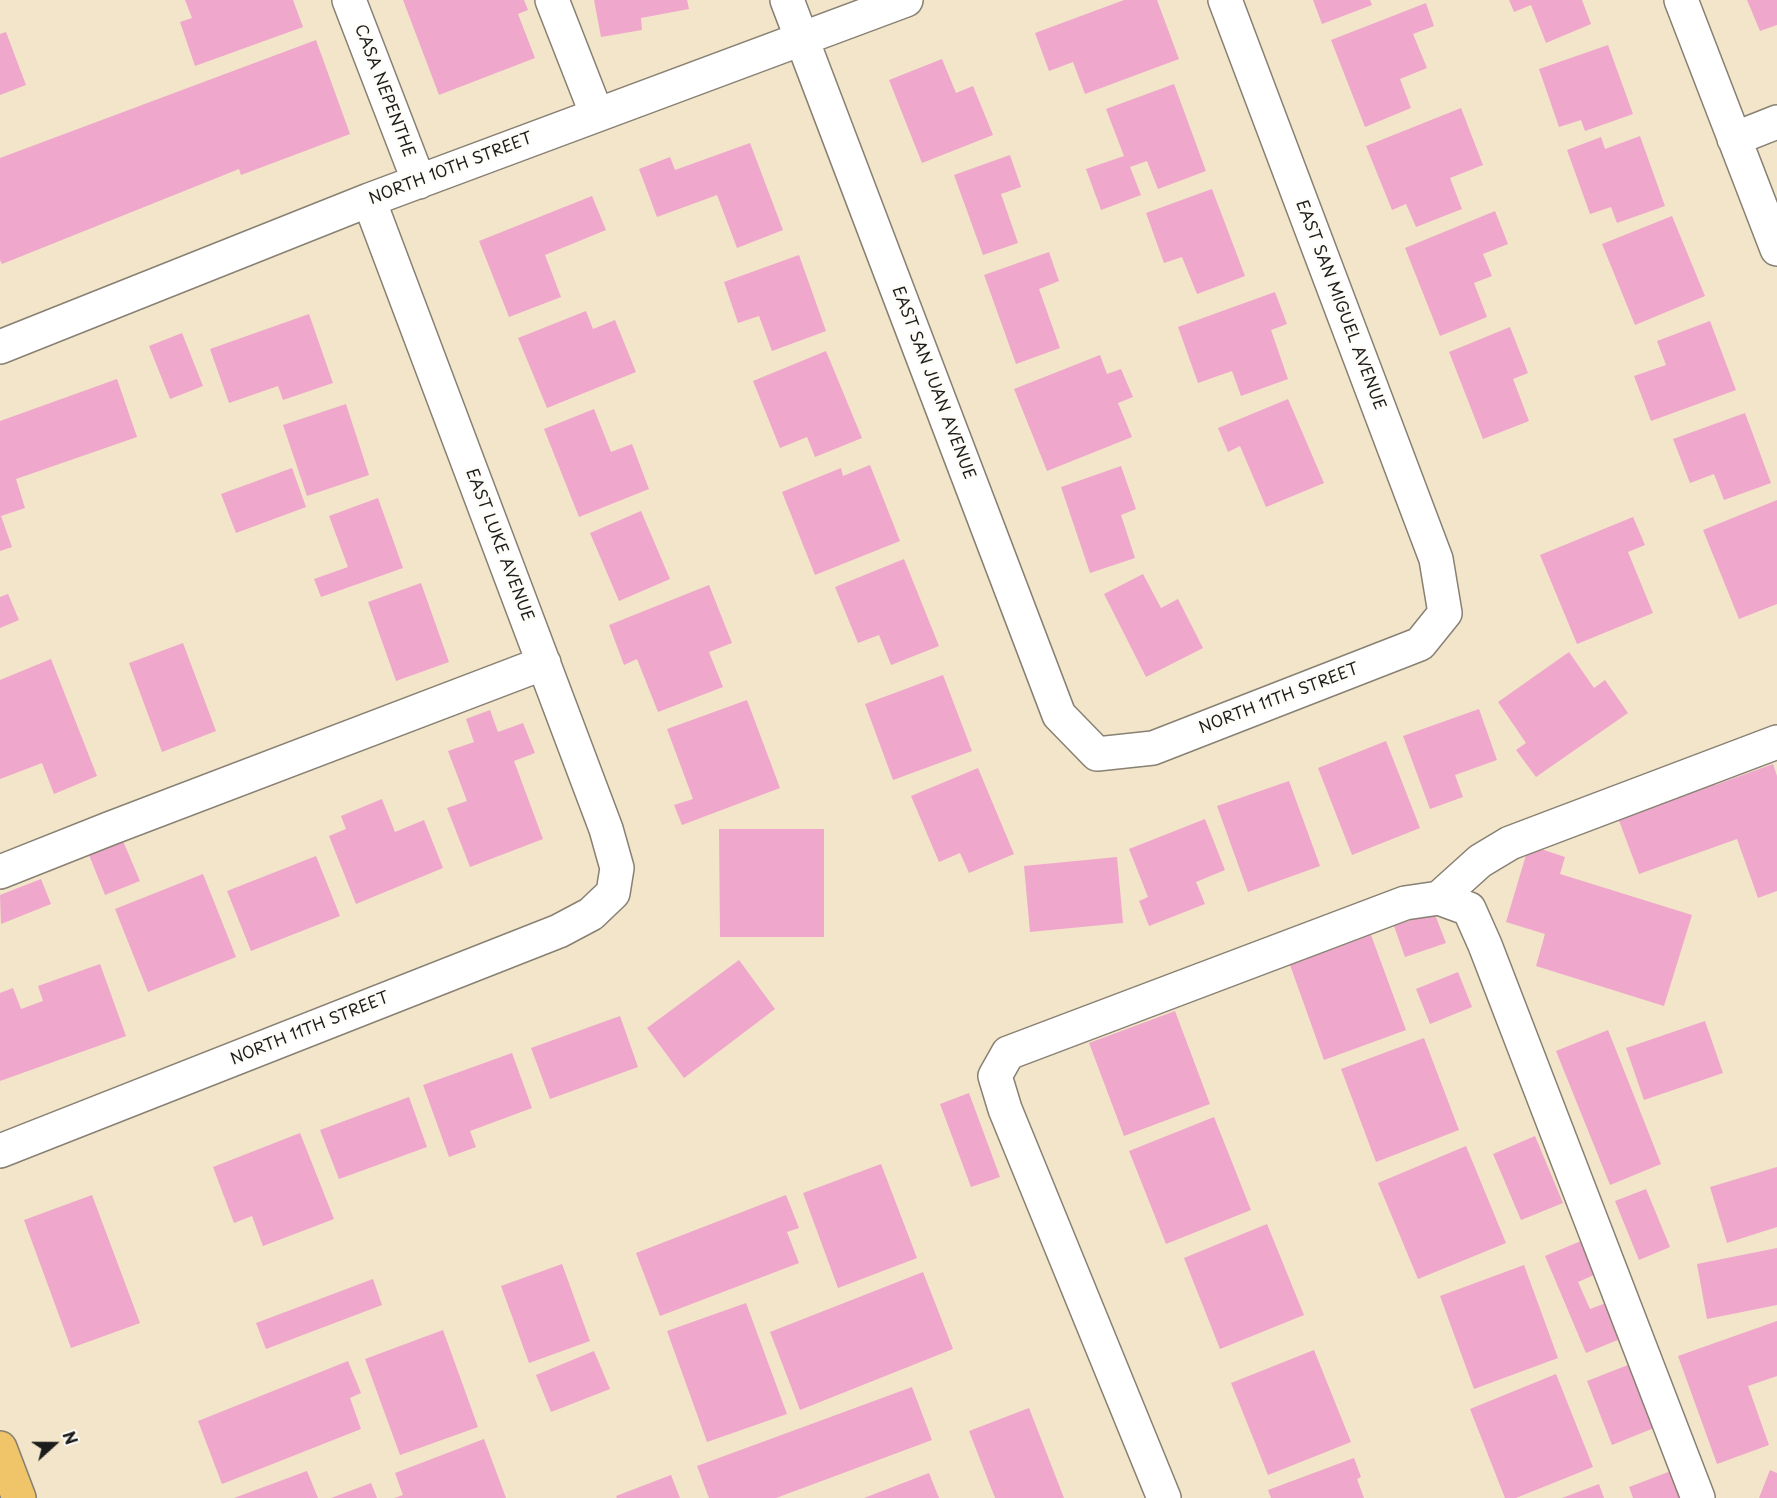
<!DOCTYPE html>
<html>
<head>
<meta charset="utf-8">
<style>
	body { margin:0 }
	#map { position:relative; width:1777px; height:1498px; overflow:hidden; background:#f2e5ca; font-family:"Playpen Sans",sans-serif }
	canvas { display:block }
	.north { position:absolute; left:24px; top:1414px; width:60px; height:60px; -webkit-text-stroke:4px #fdfcf7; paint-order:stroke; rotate:69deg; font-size:16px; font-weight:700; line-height:24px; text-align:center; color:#1c1c1c }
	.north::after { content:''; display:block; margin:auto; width:21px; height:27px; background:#1c1c1c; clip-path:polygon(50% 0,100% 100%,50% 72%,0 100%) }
</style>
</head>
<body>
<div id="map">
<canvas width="1777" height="1498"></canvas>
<div class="north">N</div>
</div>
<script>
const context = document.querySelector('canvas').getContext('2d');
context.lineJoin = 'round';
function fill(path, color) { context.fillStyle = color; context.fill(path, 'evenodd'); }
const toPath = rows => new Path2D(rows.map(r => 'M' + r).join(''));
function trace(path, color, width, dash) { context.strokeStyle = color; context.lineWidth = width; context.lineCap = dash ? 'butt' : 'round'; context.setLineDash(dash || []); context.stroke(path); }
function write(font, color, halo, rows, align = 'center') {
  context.font = font + ' "Playpen Sans",sans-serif'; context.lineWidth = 4.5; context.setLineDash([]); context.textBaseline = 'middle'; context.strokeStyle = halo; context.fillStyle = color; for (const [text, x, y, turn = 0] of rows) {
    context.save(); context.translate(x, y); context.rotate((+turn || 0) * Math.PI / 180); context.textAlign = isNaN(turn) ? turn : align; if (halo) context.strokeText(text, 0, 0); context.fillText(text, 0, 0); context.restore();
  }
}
const building = toPath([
	[185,0,293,0,303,27,195,66,180,22,192,18],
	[403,0,524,0,528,10,518,14,535,58,439,95],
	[594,0,687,0,689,9,641,18,642,30,601,37],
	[1124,0,1157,0,1179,59,1085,94,1073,62,1049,71,1035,33],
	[1313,0,1370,0,1372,5,1322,24],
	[1509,0,1582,0,1591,24,1546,43,1531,5,1514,12],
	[1747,0,1777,0,1777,25,1760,31],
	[1426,3,1434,26,1413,34,1427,68,1400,79,1411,108,1365,127,1331,40],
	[6,32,26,85,0,95,0,34],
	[316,40,350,134,241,175,239,169,2,264,0,260,0,158],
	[1608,45,1633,114,1585,131,1581,120,1559,127,1539,69],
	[942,59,956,93,973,86,993,135,922,163,889,80],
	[1174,84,1206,171,1158,189,1147,161,1130,167,1141,195,1101,210,1086,169,1124,156,1106,109],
	[1461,108,1483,165,1450,178,1462,209,1416,227,1406,204,1392,210,1366,146],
	[1640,136,1665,206,1617,223,1611,207,1590,214,1567,150,1601,137,1605,149],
	[750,143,783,230,737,248,717,195,657,217,639,169,670,157,675,170],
	[1010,155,1021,187,1001,194,1018,243,983,255,954,175],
	[1212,189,1245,276,1197,294,1182,257,1164,263,1146,213],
	[592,196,606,230,545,255,561,297,509,317,479,241],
	[1495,211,1508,244,1483,254,1492,276,1474,283,1487,317,1440,336,1405,248],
	[1672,216,1705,296,1635,325,1602,244],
	[1049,252,1059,281,1039,289,1060,348,1016,364,984,275],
	[799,255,826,331,772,351,759,316,738,323,724,282],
	[1275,292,1287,324,1271,330,1288,379,1241,396,1232,371,1198,383,1178,327],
	[586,311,593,329,615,320,636,372,547,408,518,338],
	[309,314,333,383,283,400,278,386,229,403,210,349],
	[1710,321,1736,390,1651,421,1634,376,1666,365,1657,341],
	[1510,327,1528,373,1513,379,1529,421,1483,439,1449,352],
	[182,333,203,386,170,399,149,346],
	[826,351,862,438,815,457,807,437,780,448,753,381],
	[1100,355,1107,374,1121,369,1133,397,1118,403,1132,437,1047,471,1014,389],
	[117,379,137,437,16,479,25,508,1,516,12,547,0,551,0,421],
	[1288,399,1324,483,1266,507,1240,446,1228,452,1218,428],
	[346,404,369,475,307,496,283,425],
	[594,409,611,452,632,444,649,489,579,517,544,429],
	[1745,413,1771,483,1724,500,1714,474,1690,483,1673,439],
	[870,465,900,541,815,575,782,492,841,468,843,476],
	[1121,466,1136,509,1121,515,1135,558,1090,573,1061,487],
	[292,468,306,507,236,533,221,494],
	[378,498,403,568,321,597,314,579,348,567,329,516],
	[1777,500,1777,604,1739,619,1703,530],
	[641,511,670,579,619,601,590,533],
	[1633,517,1645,545,1628,552,1653,613,1577,644,1540,555],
	[904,559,939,646,891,665,879,635,858,643,835,587],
	[1143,574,1161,608,1178,599,1203,648,1146,677,1104,594],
	[421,583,449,662,396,681,368,602],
	[709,585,732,643,709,652,723,687,658,712,637,659,624,665,609,625],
	[8,594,19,620,0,628,0,597],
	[183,643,216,731,162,752,129,663],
	[1569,652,1594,688,1605,680,1628,713,1536,777,1516,750,1526,743,1498,702],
	[51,659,97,776,54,794,42,763,0,779,0,680],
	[943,675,972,751,893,780,865,704],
	[747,700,780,788,682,825,674,805,693,799,667,729],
	[1479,709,1497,760,1455,775,1463,797,1430,809,1403,736],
	[490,710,498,732,523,723,535,753,514,761,543,839,470,867,447,808,467,801,448,751,474,742,466,719],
	[1386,741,1420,828,1352,855,1318,768],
	[1773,764,1777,776,1777,891,1758,898,1737,839,1639,874,1615,810,1711,775,1715,785],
	[978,768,1014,854,969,873,960,853,939,862,911,796],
	[1289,781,1320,866,1248,892,1217,806],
	[382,799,395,832,424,820,443,868,356,904,329,836,346,829,341,816],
	[1205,819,1225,870,1196,882,1205,904,1149,926,1139,901,1148,897,1129,849],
	[719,829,824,829,824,937,720,937],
	[123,841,140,881,105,895,89,855],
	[1529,845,1565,857,1560,874,1692,915,1664,1006,1536,966,1545,934,1506,922],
	[316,856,340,916,251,951,227,891],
	[1117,857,1123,923,1030,932,1024,866],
	[203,874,236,957,148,992,115,909],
	[41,879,51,904,1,924,0,895],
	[1434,912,1446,943,1405,957,1394,926],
	[1371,935,1406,1030,1324,1060,1290,965],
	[739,960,775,1009,684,1078,647,1028],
	[100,964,126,1036,0,1081,0,993,13,988,21,1009,43,1001,38,986],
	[1458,972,1472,1007,1430,1024,1416,989],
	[1175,1011,1210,1104,1124,1136,1089,1043],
	[620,1016,638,1067,550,1099,531,1048],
	[1705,1021,1723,1073,1644,1100,1626,1048],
	[1608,1030,1661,1164,1610,1185,1556,1051],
	[1424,1038,1459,1130,1376,1162,1341,1069],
	[512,1053,532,1108,470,1131,476,1147,449,1157,423,1085],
	[969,1093,1000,1177,971,1187,940,1104],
	[409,1097,427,1147,339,1179,320,1130],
	[1214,1117,1251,1210,1166,1244,1129,1151],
	[300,1133,334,1219,263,1246,252,1216,234,1223,213,1167],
	[1535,1136,1563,1203,1521,1220,1493,1154],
	[1466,1146,1506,1243,1418,1279,1378,1183],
	[881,1164,917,1258,838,1288,803,1193],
	[1777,1167,1777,1227,1727,1243,1710,1187],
	[1646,1189,1670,1247,1639,1260,1615,1201],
	[92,1195,140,1323,71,1348,24,1220],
	[786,1195,799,1228,787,1232,799,1263,660,1316,636,1253],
	[1267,1224,1304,1315,1220,1349,1184,1258],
	[1581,1241,1594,1275,1578,1282,1590,1309,1606,1303,1620,1339,1586,1353,1545,1256],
	[1777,1248,1777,1305,1707,1319,1697,1264],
	[562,1264,590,1341,529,1363,501,1286],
	[1524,1265,1558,1358,1474,1389,1440,1296],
	[923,1272,953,1349,800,1410,770,1332],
	[373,1279,382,1305,266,1349,256,1323],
	[746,1303,787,1414,707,1442,667,1331],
	[1777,1321,1777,1376,1748,1386,1769,1445,1717,1464,1678,1356],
	[443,1330,478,1427,400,1455,365,1359],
	[1314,1350,1351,1442,1268,1475,1231,1383],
	[594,1351,610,1389,551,1412,536,1375],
	[348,1361,361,1393,350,1398,361,1429,222,1484,198,1421],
	[1628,1365,1654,1428,1612,1445,1587,1381],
	[1556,1374,1593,1467,1516,1498,1505,1498,1470,1409],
	[912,1387,932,1440,776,1498,709,1498,697,1466],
	[1029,1408,1064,1498,995,1498,969,1431],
	[484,1439,506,1498,394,1498,403,1495,395,1473],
	[1354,1458,1361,1477,1357,1479,1364,1498,1271,1498,1268,1490],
	[1770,1470,1777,1473,1777,1498,1759,1498],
	[307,1471,318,1498,234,1498],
	[1671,1471,1681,1498,1633,1498,1629,1487],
	[929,1473,939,1498,864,1498],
	[671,1475,680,1498,617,1498,616,1496],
	[371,1483,377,1498,331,1498],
	[1599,1484,1604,1498,1562,1498]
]);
const minor = toPath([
	[349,0,419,182],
	[552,0,597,115],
	[787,0,1059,715,1097,754,1153,748,1420,644,1445,613,1436,559,1225,0],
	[1681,0,1777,249],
	[1734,139,1777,122],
	[0,347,369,200,906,0],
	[0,872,111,828,544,663],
	[1439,898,1480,861,1510,843,1777,742],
	[0,1151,559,931,591,914,613,893,617,868,606,829,369,200],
	[1164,1498,1005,1109,995,1076,1008,1053,1405,903,1439,898,1469,909,1485,945,1698,1498]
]);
const major = toPath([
	[0,1448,19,1498]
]);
const streetNames = [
	["CASA NEPENTHE",384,91,69],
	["NORTH 10TH STREET",451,169,-21],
	["EAST SAN MIGUEL AVENUE",1340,305,69],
	["EAST SAN JUAN AVENUE",933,383,69],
	["EAST LUKE AVENUE",499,545,69],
	["NORTH 11TH STREET",1279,699,-21],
	["NORTH 11TH STREET",310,1029,-22]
];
fill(building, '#efa7cc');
trace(minor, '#878073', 36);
trace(major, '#878073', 36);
trace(minor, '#fff', 33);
trace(major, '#f0c469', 33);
write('16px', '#1c1c1c', '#fdfcf7', streetNames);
</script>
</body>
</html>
